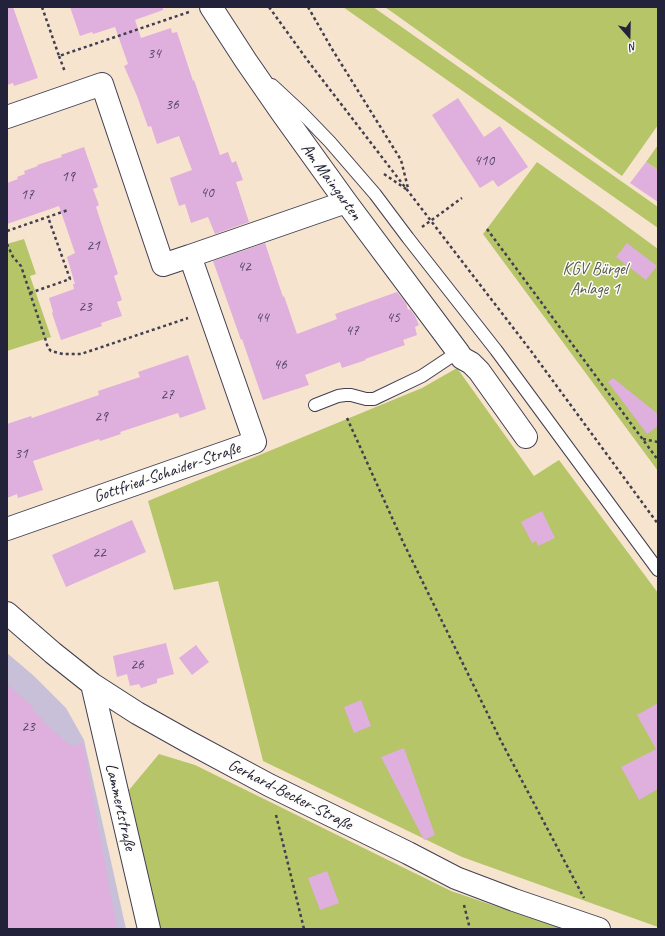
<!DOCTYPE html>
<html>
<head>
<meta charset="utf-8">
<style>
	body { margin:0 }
	#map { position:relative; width:665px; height:936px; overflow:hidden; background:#f7e4ce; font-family:Caveat,sans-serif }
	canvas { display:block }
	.frame { position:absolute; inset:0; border:8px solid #22223b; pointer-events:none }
	.north { position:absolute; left:609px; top:16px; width:40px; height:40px; -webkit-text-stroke:3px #fdfcf7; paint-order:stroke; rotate:160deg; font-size:11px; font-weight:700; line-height:16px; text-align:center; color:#22223b }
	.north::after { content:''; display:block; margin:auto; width:14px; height:18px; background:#22223b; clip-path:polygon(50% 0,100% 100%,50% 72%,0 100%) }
</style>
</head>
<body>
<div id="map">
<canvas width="665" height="936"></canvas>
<div class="frame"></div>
<div class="north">N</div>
</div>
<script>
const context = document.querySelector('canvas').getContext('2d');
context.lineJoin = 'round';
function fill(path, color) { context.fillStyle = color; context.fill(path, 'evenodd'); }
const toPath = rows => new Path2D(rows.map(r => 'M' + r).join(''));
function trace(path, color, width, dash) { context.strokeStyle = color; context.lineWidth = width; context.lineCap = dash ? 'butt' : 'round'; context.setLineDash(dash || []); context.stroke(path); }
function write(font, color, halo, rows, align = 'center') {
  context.font = font + ' Caveat,sans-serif'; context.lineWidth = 3; context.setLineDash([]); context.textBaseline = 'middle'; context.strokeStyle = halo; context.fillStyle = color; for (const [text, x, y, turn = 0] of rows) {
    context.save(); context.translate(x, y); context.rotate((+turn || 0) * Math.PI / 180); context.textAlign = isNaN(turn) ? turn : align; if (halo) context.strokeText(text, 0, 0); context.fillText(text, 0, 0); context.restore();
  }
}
const industrial = toPath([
	[7,653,34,676,66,708,84,740,126,929,7,929]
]);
const green = toPath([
	[343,7,373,7,376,9,658,207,658,228],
	[385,7,658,7,658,125,622,176],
	[658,145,658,170,646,162],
	[537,162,605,210,658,249,658,471,483,234],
	[24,239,36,274,30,276,51,337,7,351,7,244],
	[457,368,534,476,559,460,658,593,658,927,462,857,263,761,218,581,174,590,148,501,422,388],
	[159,754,195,765,451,891,563,929,159,929,129,790]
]);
const building = toPath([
	[7,7,13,7,38,78,14,86,13,83,7,85],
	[70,7,163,7,163,10,135,20,141,38,171,28,172,33,177,32,193,81,194,80,220,155,228,152,232,163,236,161,243,180,236,182,249,222,215,234,208,217,191,223,185,204,179,206,170,178,192,170,179,136,157,144,151,126,148,127,137,96,124,66,128,64,115,27,93,34,92,32,80,36],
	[458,98,484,137,500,126,528,167,498,187,493,180,480,188,432,115],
	[84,147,98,187,93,189,99,205,96,207,118,274,114,276,122,300,117,302,122,316,101,323,102,326,61,340,52,313,53,312,49,298,74,289,73,284,75,284,67,257,75,253,59,206,7,224,7,183,18,179,17,177,25,174,24,171,38,166,37,165,62,157,61,155],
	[646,162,658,170,658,202,630,183],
	[265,243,283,297,284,296,297,334,337,319,335,314,397,292,406,303,408,310,410,309,415,316,419,325,415,327,417,335,403,340,405,345,365,359,366,360,342,368,340,362,305,375,309,385,263,400,242,339,241,340,213,261],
	[627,243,657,266,646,280,616,257],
	[188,355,206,409,180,418,178,413,120,432,121,434,100,441,99,439,33,461,43,490,18,498,17,494,7,498,7,424,31,416,32,418,99,395,98,391,140,377,138,372],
	[613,378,658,414,658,426,647,434,608,382],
	[542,511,555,538,538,546,536,541,532,543,521,522],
	[132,520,146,552,66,587,52,555],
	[166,643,174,674,157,679,157,683,141,688,139,684,130,686,127,674,117,677,113,656],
	[196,645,209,662,192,675,179,658],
	[7,684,34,708,32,710,43,720,42,721,71,746,83,744,117,929,7,929],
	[361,700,371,726,354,733,344,707],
	[658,703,658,789,639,800,621,767,656,749,637,715],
	[404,748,435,835,424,840,381,757],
	[327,871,339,903,320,910,308,878]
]);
const path = toPath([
	[42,7,59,56,189,12],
	[269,7,308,61,531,351,658,524],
	[308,7,332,49,401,160,408,188],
	[59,56,65,72],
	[384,174,406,189],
	[422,227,462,198],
	[487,229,658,460],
	[7,231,68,210],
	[7,244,13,257,21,266,45,338,48,348,51,351,63,354,81,354,188,318],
	[30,293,70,279,48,217],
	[347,418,403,542,501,741,584,898],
	[643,439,658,442],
	[276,815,304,929],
	[464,905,470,929]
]);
const service = toPath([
	[272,85,301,112,330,142,375,194,408,238,496,350,658,570],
	[315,405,338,396,345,395,351,395,366,399,374,399,378,397,422,376,458,352]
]);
const minor = toPath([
	[211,7,246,61,282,113,346,202,458,352,462,358,471,363,479,371,526,437],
	[7,117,102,84,163,265,190,256],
	[7,529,255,442,190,256,346,202],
	[7,613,53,653,92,684,137,713,187,741,269,785,408,853,456,878,514,900,599,929],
	[92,684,149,929]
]);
const numberNames = [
	["34",154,54],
	["36",172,105],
	["410",484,161],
	["19",68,177],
	["40",207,193],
	["17",27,195],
	["21",93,246],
	["42",244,267],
	["23",85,307],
	["44",262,318],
	["45",393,318],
	["47",352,331],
	["46",280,365],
	["27",167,395],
	["29",101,417],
	["31",21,454],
	["22",99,553],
	["26",137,665],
	["23",28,727]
];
const streetNames = [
	["Am Maingarten",331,182,54],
	["Gottfried-Schaider-Straße",167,473,-19],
	["Gerhard-Becker-Straße",290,795,27],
	["Lammertstraße",120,807,77]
];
const parkNames = [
	["KGV Bürgel",595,270],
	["Anlage 1",595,290]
];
fill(industrial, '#c8bfd8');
fill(green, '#b5c568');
fill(building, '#dfafdd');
trace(service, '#423f51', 14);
trace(minor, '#423f51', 24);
trace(path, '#423f51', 2.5, [3, 3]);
trace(service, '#fff', 12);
trace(minor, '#fff', 22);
write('15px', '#514564', null, numberNames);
write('17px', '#22223b', '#fdfcf7', streetNames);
write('17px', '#555b4b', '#fdfcf7', parkNames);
</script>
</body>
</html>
